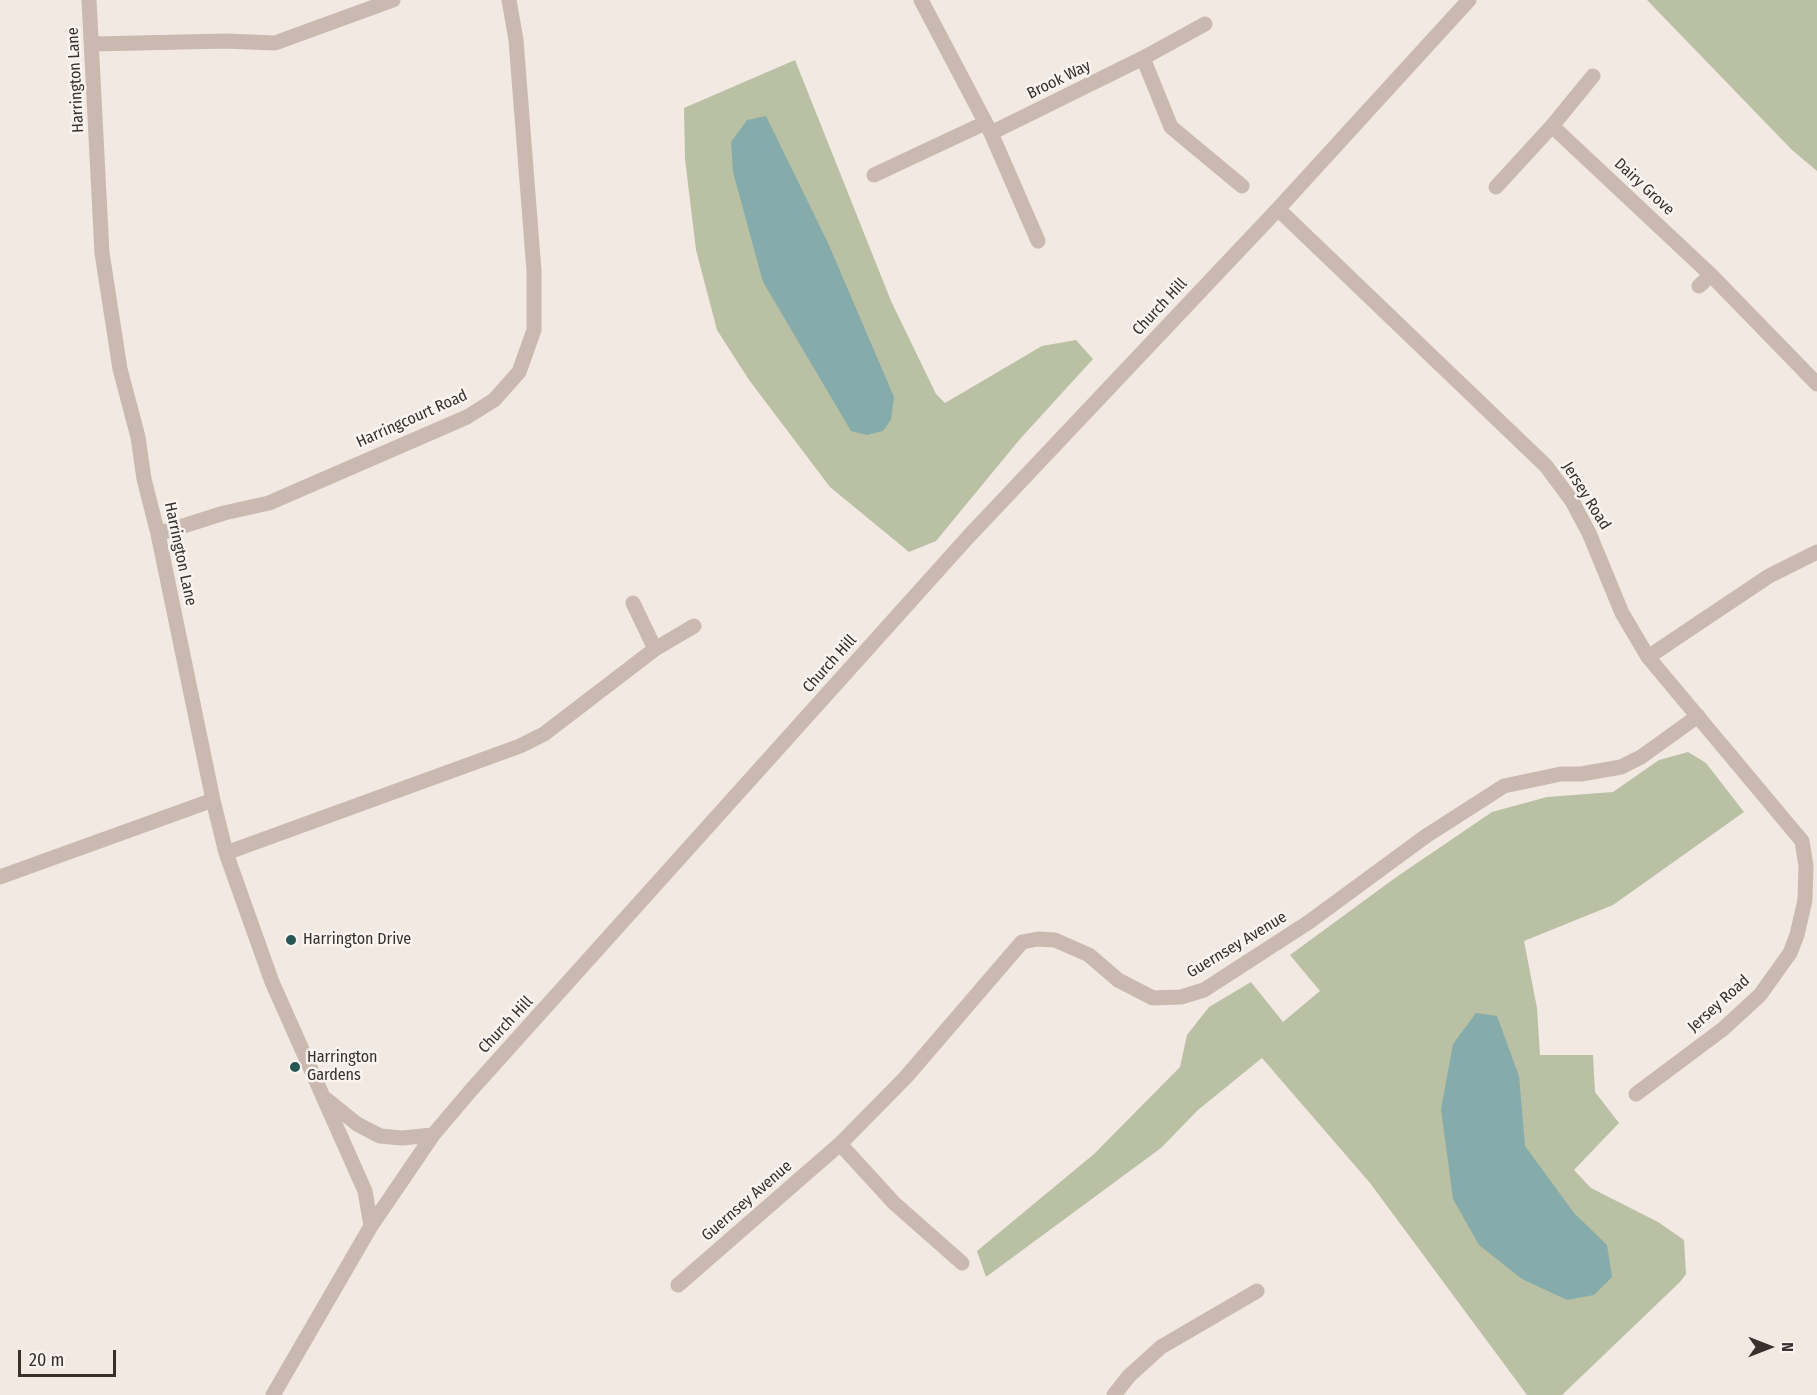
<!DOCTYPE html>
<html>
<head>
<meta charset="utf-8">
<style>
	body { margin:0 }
	#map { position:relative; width:1817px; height:1395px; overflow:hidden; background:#f2e9e3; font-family:"Fira Sans Condensed",sans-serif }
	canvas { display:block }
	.north { position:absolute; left:1739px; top:1317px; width:60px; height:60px; -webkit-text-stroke:4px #f9f4ef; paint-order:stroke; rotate:90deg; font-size:16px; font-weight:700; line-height:24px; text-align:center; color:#392f2d }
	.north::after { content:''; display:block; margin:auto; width:21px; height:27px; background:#392f2d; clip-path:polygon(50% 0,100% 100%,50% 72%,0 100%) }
	.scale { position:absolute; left:18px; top:1350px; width:98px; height:27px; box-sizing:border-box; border:3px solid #392f2d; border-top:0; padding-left:8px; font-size:18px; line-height:21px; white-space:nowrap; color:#392f2d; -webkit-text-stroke:4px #f9f4ef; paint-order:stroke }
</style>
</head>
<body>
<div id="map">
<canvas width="1817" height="1395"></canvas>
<div class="north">N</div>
<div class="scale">20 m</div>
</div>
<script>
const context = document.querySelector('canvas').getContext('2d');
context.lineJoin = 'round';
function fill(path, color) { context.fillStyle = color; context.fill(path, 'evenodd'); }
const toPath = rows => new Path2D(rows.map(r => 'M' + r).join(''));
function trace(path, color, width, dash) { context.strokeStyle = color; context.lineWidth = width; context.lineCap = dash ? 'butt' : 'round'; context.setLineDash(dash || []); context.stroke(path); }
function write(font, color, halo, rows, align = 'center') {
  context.font = font + ' "Fira Sans Condensed",sans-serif'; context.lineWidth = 5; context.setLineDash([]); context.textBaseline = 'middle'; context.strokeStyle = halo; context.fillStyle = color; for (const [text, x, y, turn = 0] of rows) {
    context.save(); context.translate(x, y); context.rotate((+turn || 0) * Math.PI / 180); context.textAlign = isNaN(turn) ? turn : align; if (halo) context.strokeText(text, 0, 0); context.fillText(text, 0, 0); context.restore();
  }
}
const green = toPath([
	[1647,0,1817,0,1817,171,1792,150],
	[795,60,891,301,936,394,945,403,1042,346,1076,340,1093,359,1020,439,936,541,909,552,830,487,749,380,717,330,696,250,685,159,684,108],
	[1688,752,1706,763,1744,812,1613,905,1524,941,1537,1008,1540,1055,1593,1055,1595,1092,1619,1123,1574,1170,1591,1188,1658,1222,1684,1240,1686,1274,1680,1282,1562,1395,1527,1395,1370,1183,1262,1058,1198,1110,1161,1148,986,1277,977,1251,1094,1154,1180,1067,1187,1035,1209,1007,1251,982,1283,1022,1320,991,1290,955,1395,878,1492,812,1547,797,1613,792,1659,760]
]);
const water = toPath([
	[766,116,828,243,894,397,891,420,883,431,867,435,851,431,763,282,733,172,731,142,747,120],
	[1476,1013,1497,1016,1519,1076,1525,1146,1574,1213,1607,1245,1612,1277,1594,1295,1567,1300,1522,1279,1479,1245,1453,1199,1441,1109,1453,1044]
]);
const minor = toPath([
	[89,0,102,253,120,369,138,437,144,479,158,534,213,800,226,853,272,982,365,1191,371,1226],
	[921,0,991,133,1038,241],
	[93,44,226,41,275,43,393,0],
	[1143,58,1171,127,1242,186],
	[1552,126,1593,76],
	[991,133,1143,58,1205,24],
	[874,175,985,123],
	[1496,187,1552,126,1711,275,1817,384],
	[1278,209,1546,466,1572,501,1589,533,1622,613,1648,657,1802,841,1806,866,1805,900,1797,935,1790,953,1760,995,1723,1029,1636,1094],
	[1699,286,1711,275],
	[158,534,224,513,269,503,467,417,494,400,519,372,534,330,534,271,516,40,509,0],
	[633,603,655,649,694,626],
	[1648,657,1769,576,1817,552],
	[226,853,520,746,544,734,655,649],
	[0,877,213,800],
	[326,1099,357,1124,380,1136,402,1138,433,1135],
	[840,1144,894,1203,962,1263],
	[678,1285,840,1144,906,1077,1022,942,1038,939,1055,940,1089,955,1118,980,1153,998,1181,997,1204,990,1309,922,1426,836,1504,786,1561,774,1581,774,1621,767,1641,757,1698,716],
	[273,1395,371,1226,433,1135,472,1089,969,536,1278,209,1469,0],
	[1114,1395,1129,1376,1161,1347,1257,1291]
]);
const markers = [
	[291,940,6,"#265755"],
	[295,1067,6,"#265755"]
];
const streetNames = [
	["Harrington Lane",76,80,-93],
	["Brook Way",1059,80,-26],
	["Dairy Grove",1644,187,43],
	["Church Hill",1160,307,-47],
	["Harringcourt Road",412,419,-24],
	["Jersey Road",1586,496,58],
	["Harrington Lane",180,554,78],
	["Church Hill",830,664,-48],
	["Guernsey Avenue",1237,945,-31],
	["Jersey Road",1719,1004,-42],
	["Church Hill",506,1025,-47],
	["Guernsey Avenue",747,1201,-41]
];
const poiNames = [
	["Harrington Drive",303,940],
	["Harrington",307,1058],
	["Gardens",307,1076]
];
fill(green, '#b9c0a4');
fill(water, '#85acaa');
trace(minor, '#c9b9b0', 15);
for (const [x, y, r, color] of markers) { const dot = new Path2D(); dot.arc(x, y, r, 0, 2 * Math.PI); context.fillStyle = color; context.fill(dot); trace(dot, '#f9f4ef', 2); }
write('16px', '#392f2d', '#f9f4ef', streetNames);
write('16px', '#392f2d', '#f9f4ef', poiNames, 'left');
</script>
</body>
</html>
